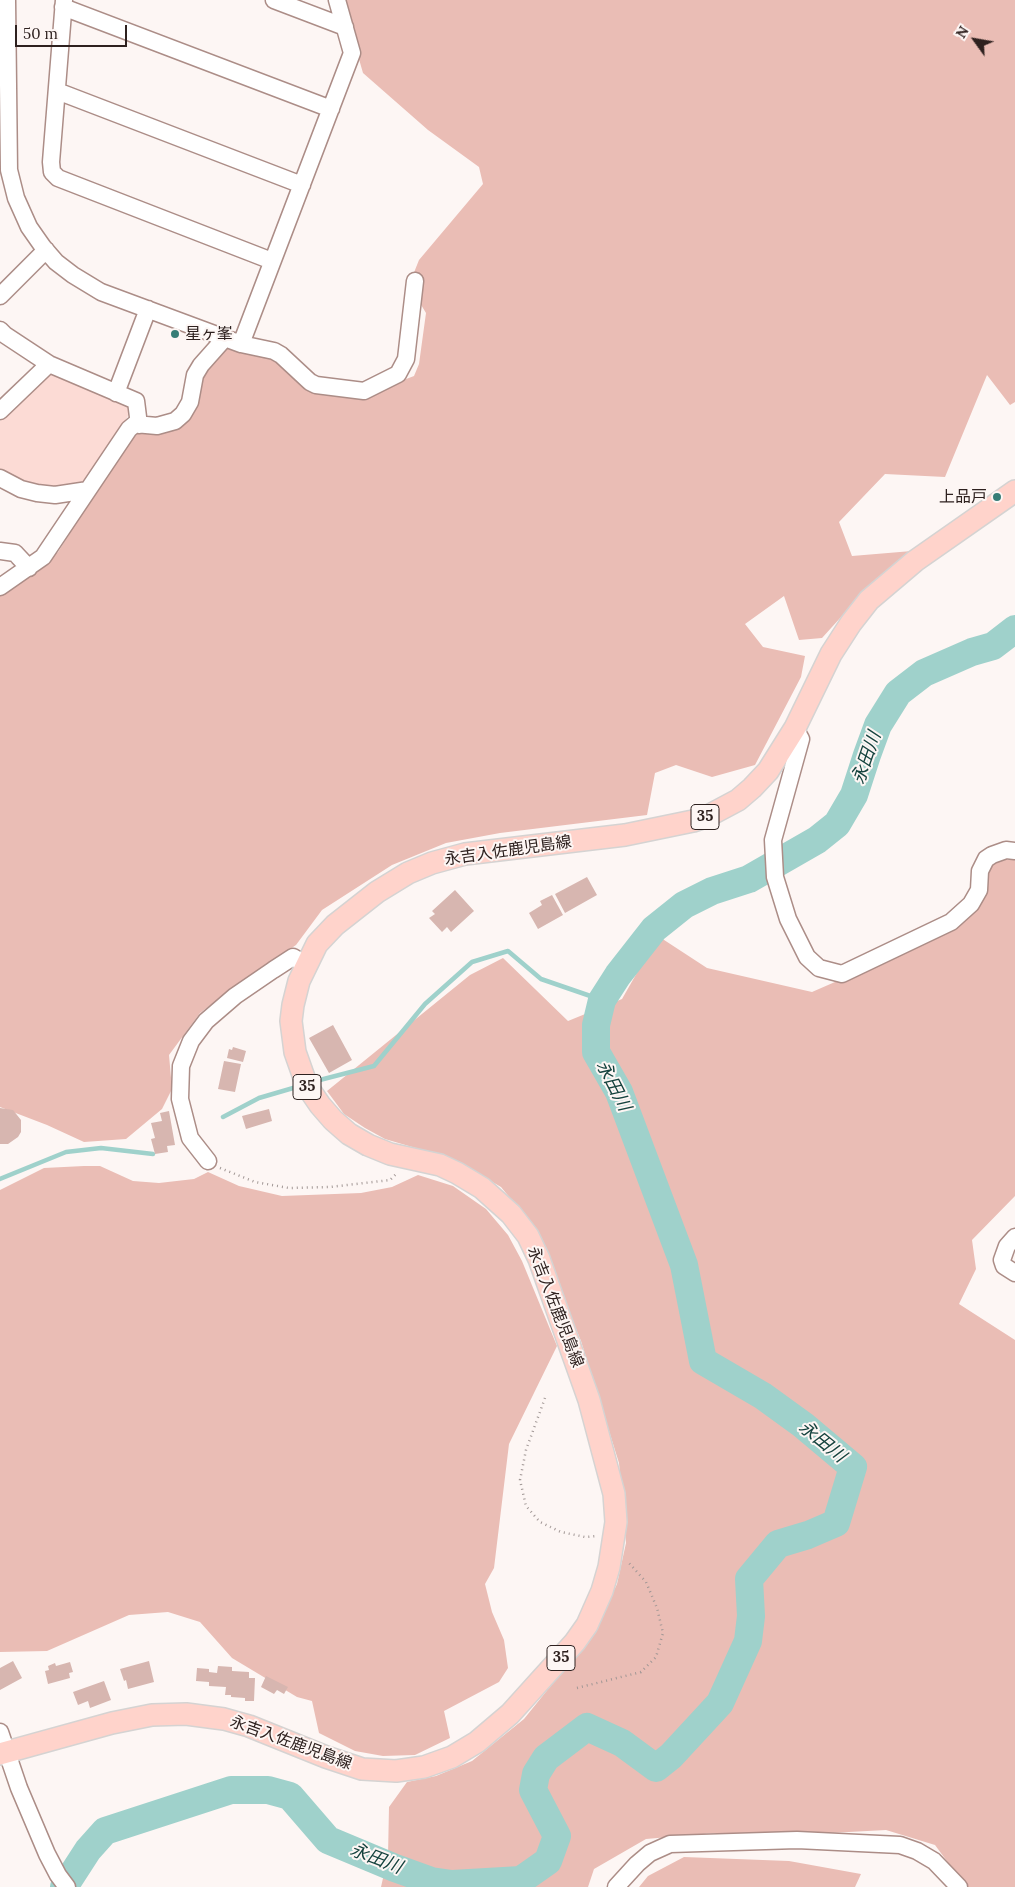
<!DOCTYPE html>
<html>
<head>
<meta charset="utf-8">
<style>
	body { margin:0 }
	#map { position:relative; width:1015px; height:1887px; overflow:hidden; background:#fdf6f4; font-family:Lora,serif }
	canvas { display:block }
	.north { position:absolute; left:950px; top:15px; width:50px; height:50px; -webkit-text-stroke:4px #fdf6f4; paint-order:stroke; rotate:302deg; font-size:14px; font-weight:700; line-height:20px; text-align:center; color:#2e211f }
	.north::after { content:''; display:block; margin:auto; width:18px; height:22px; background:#2e211f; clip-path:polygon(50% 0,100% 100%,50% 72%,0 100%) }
	.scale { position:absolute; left:15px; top:25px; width:112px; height:22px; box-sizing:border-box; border:2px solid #2e211f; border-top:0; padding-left:6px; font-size:15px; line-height:18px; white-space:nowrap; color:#2e211f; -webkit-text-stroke:4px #fdf6f4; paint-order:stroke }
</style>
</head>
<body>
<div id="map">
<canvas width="1015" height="1887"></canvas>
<div class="north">N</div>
<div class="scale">50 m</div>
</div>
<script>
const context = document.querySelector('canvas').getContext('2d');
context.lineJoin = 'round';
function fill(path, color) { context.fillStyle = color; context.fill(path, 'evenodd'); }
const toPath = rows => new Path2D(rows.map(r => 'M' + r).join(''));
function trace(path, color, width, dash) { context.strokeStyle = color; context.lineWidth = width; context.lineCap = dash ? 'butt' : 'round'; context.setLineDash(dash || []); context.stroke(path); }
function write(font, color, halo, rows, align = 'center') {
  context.font = font + ' Lora,"Noto Sans JP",serif'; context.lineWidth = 4; context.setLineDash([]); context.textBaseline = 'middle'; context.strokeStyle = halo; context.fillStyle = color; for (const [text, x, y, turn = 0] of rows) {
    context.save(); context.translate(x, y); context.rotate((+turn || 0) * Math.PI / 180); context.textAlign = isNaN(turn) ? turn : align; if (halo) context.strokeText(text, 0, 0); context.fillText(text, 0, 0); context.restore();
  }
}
const green = toPath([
	[53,374,130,406,131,411,89,481,83,485,52,489,23,482,0,473,0,421,47,375]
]);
const forest = toPath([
	[346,0,1015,0,1015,402,1010,405,987,375,945,477,885,474,839,522,852,556,912,551,861,595,822,638,799,640,784,596,745,624,763,647,805,656,801,677,755,765,712,777,676,765,655,773,647,815,500,833,446,843,392,865,322,910,296,945,233,988,200,1013,169,1055,172,1089,162,1109,126,1139,84,1142,47,1125,0,1107,0,594,58,552,131,436,140,429,157,434,172,429,190,419,197,401,204,371,216,355,228,348,277,357,320,395,362,396,414,376,419,364,426,313,409,285,419,260,483,184,479,167,428,130,363,73,346,14],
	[996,859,1015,860,1015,1196,972,1240,976,1269,959,1304,1015,1340,1015,1887,966,1887,935,1845,886,1830,830,1833,715,1833,646,1839,594,1869,588,1887,381,1887,388,1856,389,1807,407,1782,436,1776,472,1761,524,1719,594,1632,617,1584,626,1543,619,1463,581,1341,533,1226,501,1187,453,1159,385,1139,365,1128,344,1114,327,1091,470,975,503,958,568,1021,622,999,658,936,707,968,812,992,851,975,968,917,982,902,987,870],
	[84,1166,100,1166,133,1181,159,1183,194,1179,208,1172,239,1186,282,1196,361,1193,392,1187,418,1175,453,1186,486,1209,508,1235,522,1261,557,1346,509,1444,494,1568,485,1584,492,1612,504,1640,508,1668,499,1682,444,1711,450,1738,415,1755,383,1756,355,1751,319,1733,312,1701,297,1697,232,1658,200,1622,168,1612,129,1615,47,1651,0,1652,0,1190,44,1168],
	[684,1857,789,1861,861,1874,855,1887,639,1887,648,1876]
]);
const stream = toPath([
	[312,1082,374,1066,425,1004,472,962,508,951,541,979,602,1000],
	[223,1117,259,1098,300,1086],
	[0,1179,66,1152,101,1148,153,1154]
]);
const river = toPath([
	[64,1887,88,1850,105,1831,231,1790,268,1790,290,1796,328,1840,395,1868,431,1881,452,1884,521,1880,548,1861,557,1836,533,1790,536,1774,546,1758,587,1727,622,1743,656,1768,671,1756,720,1703,748,1641,751,1616,749,1579,778,1544,808,1535,836,1523,853,1467,803,1425,763,1396,703,1361,684,1265,619,1092,596,1052,596,1025,602,1000,618,975,654,929,684,905,712,891,749,879,817,840,837,824,854,795,867,755,878,725,898,693,924,673,972,652,993,646,1015,629]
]);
const building = toPath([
	[587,877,597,895,565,913,555,894],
	[455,890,474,911,451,932,447,927,442,932,429,918,435,914,432,911],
	[552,895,563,915,538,929,529,913,542,905,540,901],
	[333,1025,352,1060,329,1073,309,1038],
	[233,1047,246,1051,243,1062,227,1058,229,1049,232,1050],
	[224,1061,241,1064,235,1092,218,1089],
	[0,1108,13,1110,21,1120,21,1132,18,1137,8,1144,0,1144],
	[269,1109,272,1121,246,1129,242,1116],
	[169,1111,175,1145,167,1146,168,1152,155,1154,151,1139,155,1138,151,1123,162,1121,160,1113],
	[13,1661,22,1678,0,1690,0,1668],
	[149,1661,154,1682,128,1689,126,1680,124,1681,120,1669],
	[70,1662,73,1672,69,1673,70,1678,48,1684,45,1671,49,1670,48,1666,55,1663,56,1666],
	[218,1666,232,1667,232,1671,249,1672,249,1678,255,1678,254,1701,245,1701,245,1698,231,1697,231,1695,225,1695,226,1687,209,1686,209,1682,196,1681,197,1668,209,1669,209,1672,217,1673],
	[266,1676,288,1687,284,1694,277,1690,274,1694,261,1687],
	[104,1681,111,1700,90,1708,88,1701,78,1705,73,1692]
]);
const path = toPath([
	[220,1168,255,1182,289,1188,330,1187,390,1180,396,1174],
	[545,1398,526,1450,520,1480,526,1506,540,1522,561,1532,585,1537,597,1536],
	[577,1688,641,1672,656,1657,663,1633,657,1608,646,1582,629,1563]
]);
const minor = toPath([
	[7,0,9,170,16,198,29,227,43,247,56,262,73,275,101,292,241,344,352,53,337,0],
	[64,0,51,162,52,172,58,178,272,261],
	[274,0,345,27],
	[63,7,331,109],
	[57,91,302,185],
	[0,296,46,250],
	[0,330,5,335,49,364,136,401,139,425],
	[241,344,274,351,281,355,310,382,316,385,364,391,398,374,406,359,415,281],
	[116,393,148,309],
	[0,411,49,364],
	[0,478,21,489,37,493,55,495,88,490],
	[0,551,15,553,29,568],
	[0,587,43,557,129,429,135,424,157,426,175,421,183,414,190,402,195,375,201,365,225,338],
	[795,728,801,739,773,840,775,877,788,919,807,957,819,968,842,974,951,922,971,904,979,890,980,871,986,859,992,855,1006,850,1015,851],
	[208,1161,190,1138,180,1099,181,1066,191,1041,206,1021,235,996,273,970,293,957,305,964],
	[1015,1237,1007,1246,1002,1260,1004,1266,1015,1273],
	[0,1732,19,1788,47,1854,58,1875,67,1887],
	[616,1887,637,1864,650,1853,670,1844,797,1840,900,1845,917,1851,934,1861,959,1887]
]);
const major = toPath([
	[0,1754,112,1723,152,1715,186,1714,224,1719,249,1726,326,1757,362,1769,396,1771,424,1767,452,1757,477,1742,510,1714,575,1642,587,1625,602,1591,609,1567,616,1522,614,1494,589,1400,539,1259,528,1236,511,1214,482,1188,457,1173,440,1165,390,1154,368,1145,349,1134,333,1120,320,1105,307,1086,295,1052,291,1021,293,1005,299,981,317,944,335,925,377,892,408,873,432,863,465,854,625,835,693,821,708,816,738,800,752,788,768,771,795,728,831,654,851,623,869,600,915,561,1015,491]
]);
const markers = [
	[175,334,5,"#367d76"],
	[997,497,5,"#367d76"]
];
const shields = [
	[705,817,28],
	[307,1087,28],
	[561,1658,28]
];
const shieldNames = [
	["35",705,817],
	["35",307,1087],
	["35",561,1658]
];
const poiNames = [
	["星ヶ峯",185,334],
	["上品戸",987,497,"right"]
];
const streetNames = [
	["永吉入佐鹿児島線",508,851,-8],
	["永吉入佐鹿児島線",555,1307,69],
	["永吉入佐鹿児島線",291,1743,20]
];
const waterNames = [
	["永田川",867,758,-71],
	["永田川",613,1086,63],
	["永田川",822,1442,39],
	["永田川",376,1859,21]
];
fill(green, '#fcdbd5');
fill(forest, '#eabdb5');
trace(stream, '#9fd1cb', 4.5);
trace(river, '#9fd1cb', 28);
fill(building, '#d7b6b0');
trace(minor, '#ac8d87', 19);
trace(major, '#d5d3d2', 24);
trace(path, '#a19795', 2.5, [1, 4]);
trace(minor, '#fff', 16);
trace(major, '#ffd3cb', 21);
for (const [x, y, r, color] of markers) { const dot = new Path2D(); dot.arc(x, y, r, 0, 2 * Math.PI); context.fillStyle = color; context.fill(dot); trace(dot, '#fdf6f4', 2); }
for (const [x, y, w] of shields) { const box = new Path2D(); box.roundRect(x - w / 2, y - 12.5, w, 25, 4); context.fillStyle = '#fdf6f4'; context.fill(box); trace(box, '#2e211f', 1); }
write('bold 15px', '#2e211f', null, shieldNames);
write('16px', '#2e211f', '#fdf6f4', poiNames, 'left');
write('16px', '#2e211f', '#fdf6f4', streetNames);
write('italic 18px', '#15433e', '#fdf6f4', waterNames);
</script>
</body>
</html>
